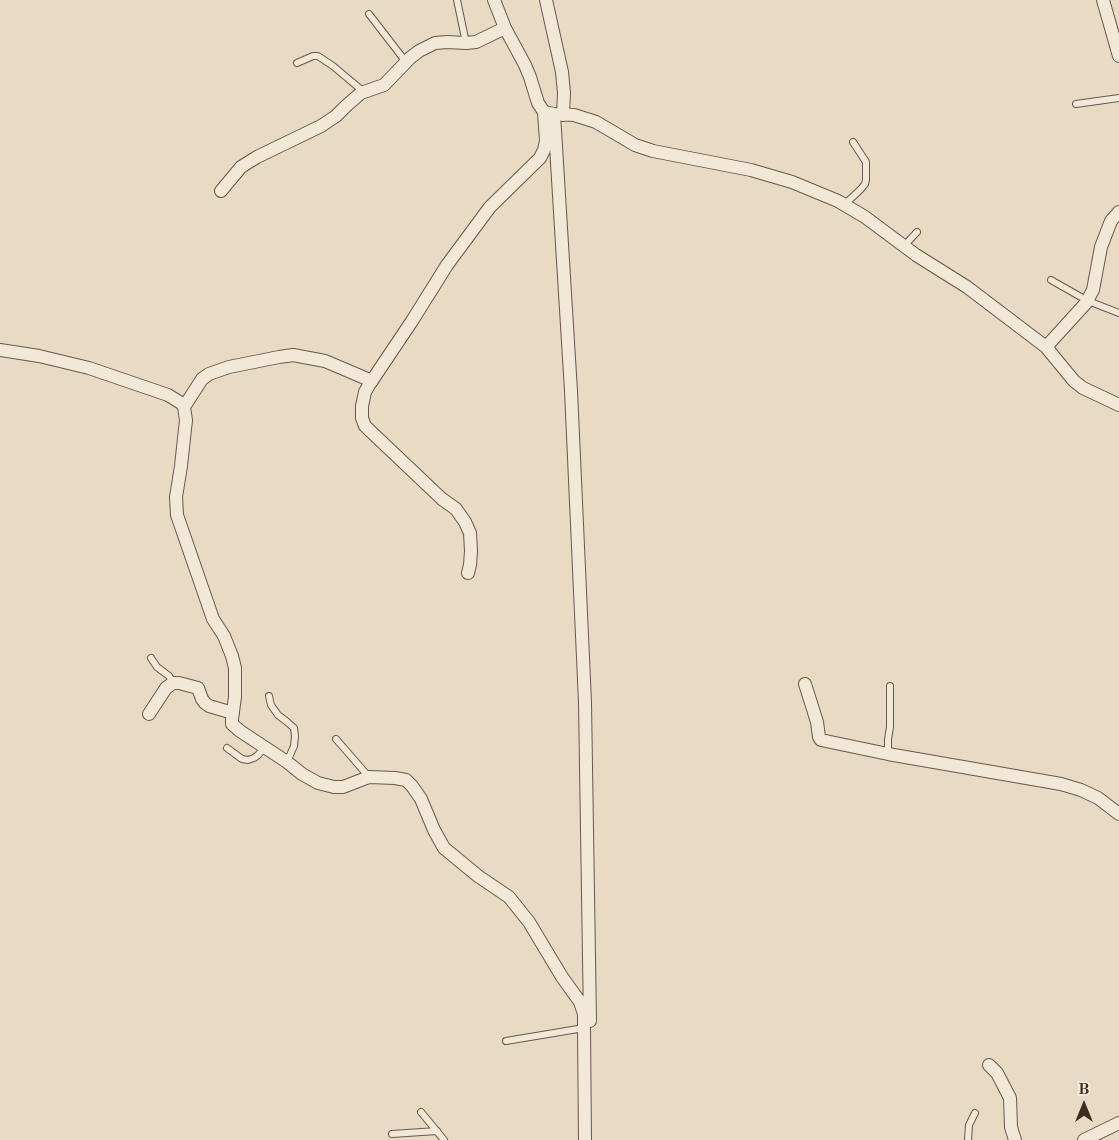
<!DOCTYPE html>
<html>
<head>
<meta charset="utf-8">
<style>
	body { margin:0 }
	#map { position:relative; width:1119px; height:1140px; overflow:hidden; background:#e9dbc3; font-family:"Libre Bodoni",serif }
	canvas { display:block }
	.north { position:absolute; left:1059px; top:1080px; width:50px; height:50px; -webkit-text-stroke:4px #f1e8d8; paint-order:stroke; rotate:0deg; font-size:14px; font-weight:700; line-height:20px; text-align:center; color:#3b2c24 }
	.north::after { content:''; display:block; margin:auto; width:18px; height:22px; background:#3b2c24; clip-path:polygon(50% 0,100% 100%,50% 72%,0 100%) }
</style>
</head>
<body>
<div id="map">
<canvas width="1119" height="1140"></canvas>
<div class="north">B</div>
</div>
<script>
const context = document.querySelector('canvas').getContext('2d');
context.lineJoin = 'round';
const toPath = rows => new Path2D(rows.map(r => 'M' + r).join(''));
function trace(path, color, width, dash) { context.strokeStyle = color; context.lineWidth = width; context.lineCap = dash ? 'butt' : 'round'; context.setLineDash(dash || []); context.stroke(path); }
const lane = toPath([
	[457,0,466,43],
	[369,14,406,62],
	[297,63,313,56,318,56,333,66,364,92],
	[1076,104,1119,98],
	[844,205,861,189,865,184,866,180,866,162,853,142],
	[904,246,917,232],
	[1051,280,1088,301,1119,313],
	[151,658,157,667,169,676,173,683],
	[269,696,271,705,278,715,286,721,294,728,295,736,294,746,287,762],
	[336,739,369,777],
	[227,748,242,759,248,760,254,758,258,755,264,748],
	[888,754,888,739,890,727,890,686],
	[506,1041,584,1028],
	[421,1112,444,1140],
	[392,1134,437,1131],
	[968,1140,969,1125,975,1113]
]);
const street = toPath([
	[494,0,505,28,525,65,530,77,538,103,544,112,554,114,574,115,596,122,635,145,653,151,751,170,792,182,838,201,865,217,916,255,967,287,1046,347,1074,381,1083,388,1119,405],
	[546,0,562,72,564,93,563,115],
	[1103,0,1119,56],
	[554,114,571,391,585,702,590,1021],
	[221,191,241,167,257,157,321,126,336,116,346,106,361,93,384,85,410,58,419,51,435,43,447,42,466,43,476,42,505,28],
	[1046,347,1086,303,1093,290,1101,247,1111,221,1119,212],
	[0,350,39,356,89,368,168,395,181,403,184,407,186,420,181,466,176,497,177,515,213,619,224,636,232,656,235,668,235,697,232,719,232,724,240,731,287,762,302,774,318,783,334,787,343,787,369,777,395,778,406,780,412,786,421,799,434,830,444,848,478,876,509,897,529,922,562,977,580,1002,584,1014,584,1028,585,1140],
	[184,407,202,379,209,374,229,367,279,357,293,355,325,361,372,381],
	[468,573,470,565,471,551,470,533,465,522,456,509,442,499,365,426,362,418,362,406,365,392,369,385,412,321,447,265,490,207,540,158,544,150,546,141,544,112],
	[805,684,812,706,817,722,819,737,821,740,888,754,1061,784,1081,790,1098,798,1119,814],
	[149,714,166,688,173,683,179,683,198,688,202,699,205,703,209,706,233,713],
	[989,1065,997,1073,1010,1098,1011,1127,1015,1140],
	[1084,1140,1119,1123]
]);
trace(lane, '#66584c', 8);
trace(street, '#66584c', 14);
trace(lane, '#f1e8d8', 6);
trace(street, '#f1e8d8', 12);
</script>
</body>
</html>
